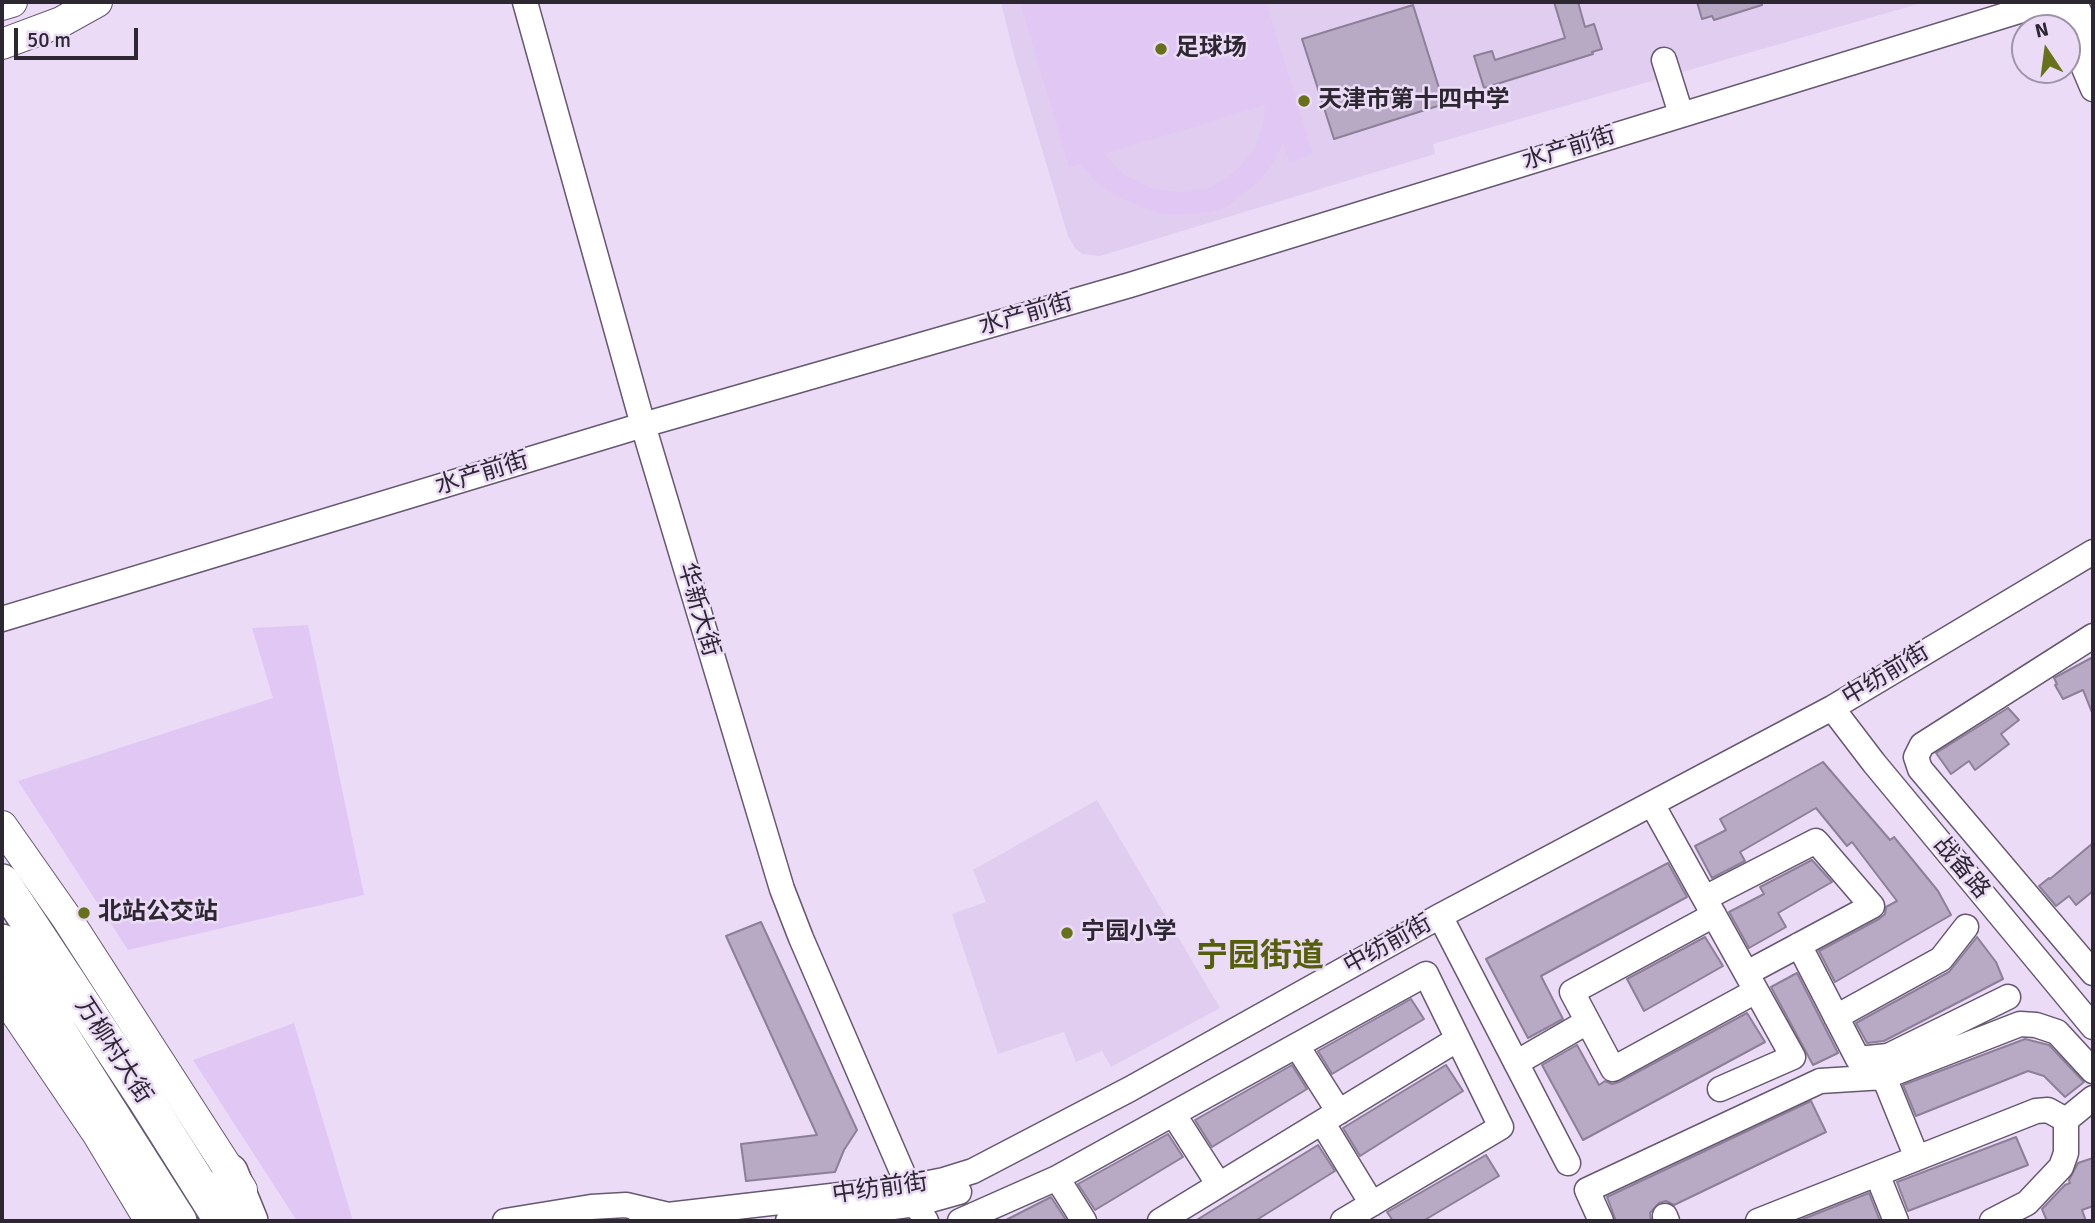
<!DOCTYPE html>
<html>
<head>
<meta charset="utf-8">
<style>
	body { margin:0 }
	#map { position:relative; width:2095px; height:1223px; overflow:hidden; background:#ebdbf7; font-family:Signika,sans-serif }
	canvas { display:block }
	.frame { position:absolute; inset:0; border:4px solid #2d2731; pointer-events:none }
	.north { position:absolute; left:2011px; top:14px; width:70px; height:70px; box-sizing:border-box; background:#ebdbf7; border:2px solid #9f93a8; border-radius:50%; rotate:347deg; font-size:19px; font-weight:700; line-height:28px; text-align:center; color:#2d2731 }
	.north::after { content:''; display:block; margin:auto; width:24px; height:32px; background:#67711a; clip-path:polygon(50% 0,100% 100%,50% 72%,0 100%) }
	.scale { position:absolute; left:14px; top:28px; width:124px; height:32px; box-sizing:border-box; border:4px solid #2d2731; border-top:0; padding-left:9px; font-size:21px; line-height:24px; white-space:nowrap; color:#2d2731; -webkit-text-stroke:5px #ebdbf7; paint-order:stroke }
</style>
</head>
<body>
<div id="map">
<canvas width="2095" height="1223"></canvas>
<div class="frame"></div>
<div class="north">N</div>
<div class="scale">50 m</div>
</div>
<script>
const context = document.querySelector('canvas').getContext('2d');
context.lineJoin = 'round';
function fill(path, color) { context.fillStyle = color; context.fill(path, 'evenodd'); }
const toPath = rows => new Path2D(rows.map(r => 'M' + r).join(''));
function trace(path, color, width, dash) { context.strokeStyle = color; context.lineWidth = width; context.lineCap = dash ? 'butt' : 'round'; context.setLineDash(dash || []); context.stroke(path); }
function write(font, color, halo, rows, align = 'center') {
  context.font = font + ' Signika,"Noto Sans SC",sans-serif'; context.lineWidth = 5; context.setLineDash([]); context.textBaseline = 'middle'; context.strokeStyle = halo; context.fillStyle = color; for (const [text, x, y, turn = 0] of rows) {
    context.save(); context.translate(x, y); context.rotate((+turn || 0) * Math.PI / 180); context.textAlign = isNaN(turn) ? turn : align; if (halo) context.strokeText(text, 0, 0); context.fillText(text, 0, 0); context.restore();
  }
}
const built = toPath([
	[1001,2,1925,2,1433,144,1435,154,1100,256,1082,254,1075,248,1068,236,1015,59],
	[1097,800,1220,1008,1111,1067,1102,1051,1076,1062,1064,1032,998,1054,952,914,986,902,973,870]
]);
const green = toPath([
	[1020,2,1266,2,1313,154,1290,163,1283,143,1269,169,1258,182,1227,206,1211,212,1176,215,1158,213,1117,197,1096,182,1080,164,1069,167],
	[1265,105,1263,124,1255,148,1235,172,1209,188,1182,192,1154,189,1124,175,1104,154],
	[308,625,364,895,128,950,18,781,273,698,252,628],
	[294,1023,353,1221,297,1221,193,1060]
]);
const building = toPath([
	[1554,2,1578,2,1585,27,1594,24,1602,49,1592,52,1593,54,1484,88,1474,56,1492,51,1495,60,1565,38,1554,2],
	[1697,2,1762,2,1762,5,1714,20,1712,16,1702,19,1697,2],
	[1413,5,1444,104,1334,139,1302,39,1413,5],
	[2093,657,2093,715,2083,690,2063,699,2055,685,2057,684,2054,678,2093,657],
	[2008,708,2019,720,2001,734,2009,744,1975,770,1969,761,1951,774,1936,753,2008,708],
	[1823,762,1890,840,1894,837,1938,891,1951,915,1835,982,1819,951,1879,919,1885,914,1886,907,1897,901,1852,842,1847,846,1816,808,1740,852,1745,861,1712,878,1695,846,1726,830,1720,819,1823,762],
	[2093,843,2093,891,2076,905,2069,896,2056,906,2039,886,2049,878,2050,879,2093,843],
	[1812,860,1832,882,1778,913,1786,927,1749,948,1729,912,1764,894,1760,887,1812,860],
	[1668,863,1687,897,1541,976,1563,1019,1528,1038,1486,959,1668,863],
	[761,922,857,1130,844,1150,835,1172,746,1181,741,1144,817,1135,726,936,761,922],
	[1705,937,1723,966,1644,1011,1627,979,1705,937],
	[1977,937,1996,962,2003,979,1884,1041,1867,1043,1856,1023,1949,972,1977,937],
	[1797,973,1838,1053,1813,1065,1771,987,1797,973],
	[1411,999,1424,1019,1332,1074,1318,1051,1411,999],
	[1747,1013,1765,1042,1583,1140,1542,1065,1577,1045,1599,1085,1605,1081,1612,1084,1619,1082,1747,1013],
	[2025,1039,2049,1045,2084,1082,2065,1097,2044,1076,2028,1071,1916,1116,1903,1085,2025,1039],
	[1292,1065,1307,1089,1212,1147,1195,1120,1292,1065],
	[1446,1065,1463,1091,1360,1156,1343,1128,1446,1065],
	[1811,1101,1826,1132,1674,1205,1666,1201,1659,1203,1650,1213,1651,1221,1616,1221,1607,1197,1811,1101],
	[1168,1134,1183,1157,1095,1210,1078,1184,1168,1134],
	[2016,1137,2028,1165,1908,1211,1897,1182,2016,1137],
	[1318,1145,1335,1171,1255,1221,1195,1221,1318,1145],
	[1486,1155,1499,1176,1423,1221,1393,1221,1387,1212,1486,1155],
	[2093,1158,2093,1206,2082,1210,2086,1221,2047,1221,2042,1209,2065,1185,2070,1183,2069,1180,2078,1163,2093,1158],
	[1869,1193,1880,1221,1798,1221,1869,1193],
	[1051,1197,1066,1220,1063,1221,1004,1221,1051,1197]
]);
const minor = toPath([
	[525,2,643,425,782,889,801,938,916,1204,926,1221],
	[2056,2,2093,89],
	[2075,2,2093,44],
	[1664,60,1681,114],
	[2,619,643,425,1130,285,2048,2],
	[2093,636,1922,745,1916,757,1920,769,2093,973],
	[1832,708,1874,763,2093,1027],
	[1652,804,1793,1057,1720,1089],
	[1705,898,1816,841,1872,906,1747,973],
	[1714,915,1572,992,1613,1069,1756,991],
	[1440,916,1568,1163],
	[1799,945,1858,1059,1888,1056,2008,997],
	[1836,1017,1941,959,1966,927],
	[1297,1046,1339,1112],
	[1516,1063,1587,1022],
	[1884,1077,1917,1158],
	[1174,1115,1219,1185],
	[2066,1120,2093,1098],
	[1322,1122,1372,1204],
	[1877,1174,1896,1221],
	[1057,1178,1084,1221],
	[1665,1216,1667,1221],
	[505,1221,591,1207,626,1205,664,1214],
	[641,1221,668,1215,909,1187,944,1180,973,1171,1130,1089,1440,916,1832,708,2093,552],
	[788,1221,916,1204,959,1192],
	[960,1221,1057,1178,1426,974,1501,1127,1343,1221],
	[1160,1221,1458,1039],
	[1601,1221,1587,1190,1820,1081,1884,1077,2020,1024,2036,1025,2057,1032,2093,1071],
	[1758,1221,2036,1111,2048,1110,2066,1120],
	[1992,1221,2027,1203,2061,1167,2066,1153,2066,1120]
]);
const major = toPath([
	[2,5,12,2],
	[2,44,61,22,97,2],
	[2,826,66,917,242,1190],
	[2,993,97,1133,150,1221]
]);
const highway = toPath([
	[2,882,144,1097,222,1221],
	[2,942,179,1221],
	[230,1172,250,1221]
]);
const markers = [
	[1161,49,7,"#67711a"],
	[1304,101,7,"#67711a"],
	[84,913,7,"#67711a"],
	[1067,933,7,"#67711a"]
];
const poiNames = [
	["足球场",1175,49],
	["天津市第十四中学",1318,101],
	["北站公交站",98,913],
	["宁园小学",1081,933]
];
const streetNames = [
	["水产前街",1569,149,-17],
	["水产前街",1026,315,-16],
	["水产前街",482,474,-17],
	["华新大街",698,610,74],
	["中纺前街",1886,675,-31],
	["战备路",1961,868,50],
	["中纺前街",1388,945,-29],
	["万柳村大街",113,1051,57],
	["中纺前街",880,1189,-8]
];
const districtNames = [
	["宁园街道",1260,958]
];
fill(built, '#e0cdf0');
fill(green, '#e1c8f4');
fill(building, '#b8a9c4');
trace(building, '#8d7f98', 2);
trace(minor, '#655870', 27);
trace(major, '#655870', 32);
trace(highway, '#655870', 38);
trace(minor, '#fff', 24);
trace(major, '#fff', 30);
trace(highway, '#fff', 35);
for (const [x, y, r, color] of markers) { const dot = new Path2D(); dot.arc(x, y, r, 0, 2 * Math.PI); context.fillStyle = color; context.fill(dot); trace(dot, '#ebdbf7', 2.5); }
write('bold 24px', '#2d2731', '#ebdbf7', poiNames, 'left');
write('24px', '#2d2731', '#ebdbf7', streetNames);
write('bold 32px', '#555e0b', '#ebdbf7', districtNames);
</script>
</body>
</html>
